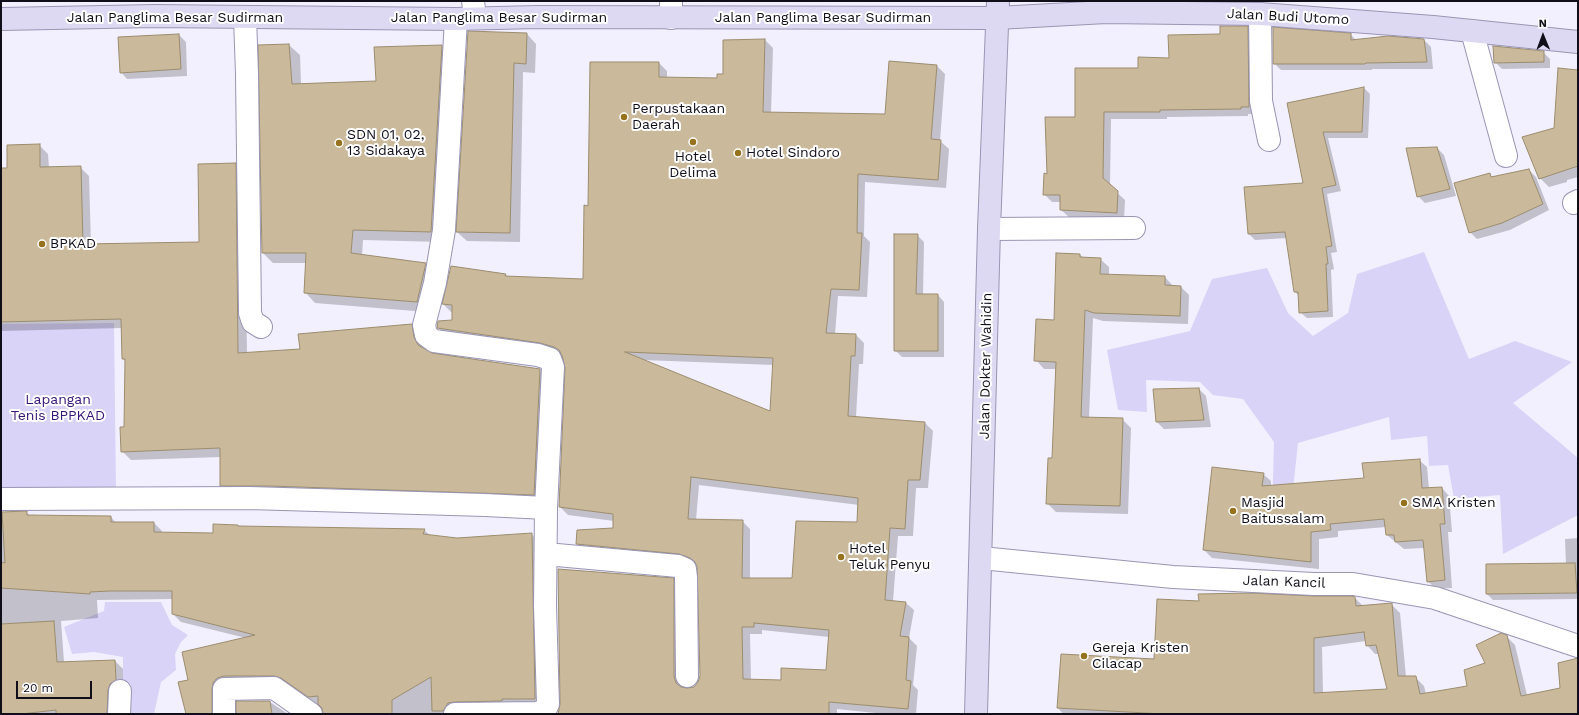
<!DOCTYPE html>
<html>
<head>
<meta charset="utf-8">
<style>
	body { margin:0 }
	#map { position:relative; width:1579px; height:715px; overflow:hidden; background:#f2f0fe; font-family:"Work Sans",sans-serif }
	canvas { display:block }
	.frame { position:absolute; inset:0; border:2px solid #100e19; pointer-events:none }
	.north { position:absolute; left:1523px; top:16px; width:40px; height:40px; -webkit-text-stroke:3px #fff; paint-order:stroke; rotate:359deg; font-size:11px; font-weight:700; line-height:16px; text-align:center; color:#100e19 }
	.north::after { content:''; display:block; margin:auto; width:14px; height:18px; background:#100e19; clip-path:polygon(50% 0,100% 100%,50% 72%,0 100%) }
	.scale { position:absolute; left:16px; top:681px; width:76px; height:18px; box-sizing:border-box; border:2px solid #100e19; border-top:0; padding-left:5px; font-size:12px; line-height:14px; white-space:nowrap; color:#100e19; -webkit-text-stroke:3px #fff; paint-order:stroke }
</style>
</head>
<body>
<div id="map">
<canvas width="1579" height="715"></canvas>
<div class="frame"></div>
<div class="north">N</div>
<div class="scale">20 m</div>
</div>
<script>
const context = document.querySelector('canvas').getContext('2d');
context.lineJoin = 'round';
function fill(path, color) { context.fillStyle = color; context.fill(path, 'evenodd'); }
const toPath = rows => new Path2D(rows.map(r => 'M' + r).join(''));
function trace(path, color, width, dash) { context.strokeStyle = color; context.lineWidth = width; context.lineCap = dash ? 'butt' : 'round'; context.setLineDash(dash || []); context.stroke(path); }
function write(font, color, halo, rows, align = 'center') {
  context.font = font + ' "Work Sans",sans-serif'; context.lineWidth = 4; context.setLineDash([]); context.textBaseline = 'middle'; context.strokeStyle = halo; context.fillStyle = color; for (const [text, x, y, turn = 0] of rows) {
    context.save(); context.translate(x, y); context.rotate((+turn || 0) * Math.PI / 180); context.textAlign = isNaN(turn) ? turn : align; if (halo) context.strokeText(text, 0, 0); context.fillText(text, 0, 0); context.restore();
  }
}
const green = toPath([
	[1424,252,1469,359,1515,341,1572,362,1513,403,1578,458,1578,515,1503,554,1500,495,1454,499,1448,465,1429,466,1427,436,1391,440,1389,417,1298,443,1290,517,1272,517,1274,442,1243,399,1213,395,1200,382,1146,380,1147,412,1118,410,1107,350,1190,331,1212,279,1267,268,1288,313,1313,336,1348,313,1357,274],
	[114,323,116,493,1,493,1,324],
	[105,602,161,602,172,625,188,635,181,642,175,654,176,670,161,682,154,714,79,714,94,699,123,699,123,657,94,652,72,654,64,627,104,611]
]);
const shadow = toPath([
	[1247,27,1255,35,1256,114,1248,114,1248,116,1167,117,1167,119,1111,119,1110,186,1125,200,1124,220,1069,217,1061,210,1061,202,1052,202,1044,194,1048,175,1076,118,1139,69,1170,59,1221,35],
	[469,32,527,34,536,44,535,73,523,72,520,242,467,241,457,232],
	[1350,34,1357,41,1424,40,1431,47,1433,69,1372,69,1372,70,1281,70,1274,63],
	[179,35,186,42,187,76,127,79,121,72],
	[765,40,773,48,771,113,886,115,937,66,945,74,940,141,949,149,946,188,865,182,864,236,870,242,867,297,838,296,835,334,856,335,864,343,863,364,859,364,856,417,925,423,933,431,928,488,916,488,913,536,898,536,893,601,906,603,914,610,909,638,917,646,913,685,918,690,916,714,885,714,837,709,837,714,558,714,561,704,673,579,681,587,682,685,683,688,694,687,699,682,700,676,700,577,697,564,688,561,585,552,577,544,614,529,614,521,568,515,560,507,566,368,563,355,549,350,446,336,438,327,453,321,453,312,451,312,443,304,451,267,505,275,508,277,584,280,589,207,659,63,667,71,667,78,718,79,724,75],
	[643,360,774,365,771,412],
	[699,485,859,505,857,523,792,579,750,579,750,529,742,521,696,520],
	[762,630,829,637,826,671,782,681,751,680,750,634,762,634],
	[289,45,300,55,301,84,377,82,442,46,452,56,441,242,363,240,362,256,425,264,436,274,427,312,315,303,305,292,307,263,273,263,263,253,260,46],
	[1543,52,1550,59,1550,68,1502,69,1495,62],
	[1578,71,1578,177,1567,180,1567,182,1549,187,1540,178,1555,128],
	[1364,88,1370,94,1368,138,1328,138,1341,191,1327,194,1337,252,1331,253,1334,269,1331,270,1333,317,1307,318,1300,312,1299,296,1295,292,1287,238,1255,240,1249,234,1246,188,1304,184,1288,104],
	[39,145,48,154,49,168,80,167,89,176,91,245,200,243,235,164,244,173,247,353,301,350,411,325,420,334,423,349,432,354,540,370,549,379,543,503,230,494,221,485,221,457,131,460,122,451,125,428,126,362,123,359,122,328,1,331,1,169,8,169],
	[1437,148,1444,155,1456,196,1425,203,1418,196],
	[1529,170,1536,177,1549,210,1510,230,1477,239,1470,232,1489,174,1493,178],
	[917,235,924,242,923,295,938,295,944,302,944,357,902,357,895,350],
	[1057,254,1080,255,1084,258,1100,259,1109,267,1109,275,1165,277,1173,286,1181,287,1189,295,1188,324,1103,321,1093,318,1089,418,1122,419,1131,428,1128,514,1056,512,1047,503,1053,459,1057,369,1044,369,1036,360,1055,321],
	[1199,389,1206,396,1211,427,1164,429,1157,422],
	[1419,460,1427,467,1429,489,1442,488,1449,496,1452,532,1448,532,1452,588,1435,589,1428,581,1424,548,1404,549,1387,535,1386,527,1338,531,1338,537,1319,539,1319,569,1212,558,1204,550,1263,474,1271,481,1271,487,1365,479],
	[1,512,26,512,30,516,111,517,116,523,154,523,162,531,162,534,214,534,238,526,239,527,424,530,431,536,457,539,531,534,539,542,543,708,454,714,324,714,323,709,290,685,282,683,232,684,219,714,187,714,190,680,246,638,181,622,173,614,173,599,97,600,98,618,61,621,64,662,115,661,123,669,123,688,114,714,1,714],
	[1578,538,1578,599,1493,600,1487,594,1566,564,1565,539],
	[1355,598,1363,606,1391,604,1400,613,1406,677,1415,677,1424,686,1426,694,1469,687,1506,636,1515,645,1527,695,1561,688,1578,659,1578,714,1063,714,1058,708,1155,660,1200,602],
	[1366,641,1367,645,1375,654,1380,654,1388,690,1323,694,1322,647],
	[270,702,288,714,238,714]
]);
const building = toPath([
	[1220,26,1248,26,1249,107,1241,107,1241,109,1160,110,1160,112,1104,112,1103,178,1118,191,1117,213,1060,210,1060,195,1043,195,1044,173,1047,174,1045,117,1075,117,1075,68,1138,68,1138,57,1169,58,1168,35,1220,34,1220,26],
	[1273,27,1351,33,1351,40,1388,36,1424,39,1427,62,1366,63,1365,64,1273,64,1273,27],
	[468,31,527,33,526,64,514,63,510,233,456,232,468,31],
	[179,34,181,69,120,73,118,37,179,34],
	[765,39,763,112,885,114,889,61,937,65,931,139,941,140,938,180,858,174,857,233,862,233,859,290,831,289,826,333,856,334,855,356,851,356,848,416,925,422,920,480,908,480,905,529,890,528,885,600,906,602,900,636,909,637,906,680,911,681,908,709,829,702,829,714,558,714,560,704,558,569,674,578,674,676,676,683,681,687,687,688,694,687,698,682,700,676,697,567,695,562,690,558,679,554,576,544,577,530,613,528,613,514,559,507,565,368,562,355,559,350,554,347,540,343,437,328,438,321,452,320,452,305,442,304,451,266,506,274,505,276,583,279,584,205,588,206,590,62,659,62,659,77,717,78,717,74,723,74,723,40,765,39],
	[625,352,773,358,770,411,625,352],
	[691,477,858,498,857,522,796,521,792,578,742,578,743,520,688,519,691,477],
	[754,623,829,630,826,670,781,668,781,680,743,679,742,627,754,627,754,623],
	[289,44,292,84,376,81,374,47,442,45,431,232,353,230,351,253,426,263,417,302,304,293,306,253,262,253,258,45,289,44],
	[1493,46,1544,51,1544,62,1494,63,1493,46],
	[1558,68,1578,70,1578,166,1539,179,1522,137,1554,128,1558,68],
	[1364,87,1362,132,1323,132,1336,185,1322,188,1332,246,1326,247,1328,264,1326,264,1328,311,1299,313,1298,292,1294,292,1285,232,1248,234,1244,187,1303,183,1287,103,1364,87],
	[40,144,40,167,81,166,83,244,199,242,198,164,236,163,238,353,300,349,298,334,412,324,414,337,418,345,432,353,540,369,534,495,269,486,220,486,220,448,121,452,120,427,124,427,125,359,122,359,121,319,1,322,1,168,7,168,7,145,40,144],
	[1437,147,1450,189,1417,197,1406,148,1437,147],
	[1529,169,1543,204,1502,223,1469,233,1454,183,1490,173,1491,177,1529,169],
	[894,234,918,234,916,294,938,294,938,351,894,351,894,234],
	[1056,253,1080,254,1080,257,1101,258,1100,274,1165,276,1165,285,1181,286,1180,316,1094,313,1085,310,1081,417,1123,418,1120,506,1046,504,1048,458,1052,458,1056,362,1034,361,1036,319,1054,320,1056,253],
	[1199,388,1204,420,1156,422,1153,389,1199,388],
	[1420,459,1422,488,1442,487,1445,524,1440,524,1445,580,1427,582,1423,540,1395,542,1394,535,1386,535,1384,519,1330,524,1331,530,1311,532,1311,562,1203,550,1212,467,1264,473,1262,486,1364,478,1362,463,1420,459],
	[27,511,27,515,111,516,111,522,154,522,154,532,213,533,213,524,238,525,238,526,425,529,423,534,457,538,532,533,535,699,502,699,502,701,455,702,448,703,443,711,432,711,431,677,392,700,392,714,323,714,322,708,318,704,318,696,308,697,281,678,274,676,224,676,217,678,213,683,212,689,212,714,186,714,178,682,188,680,182,652,255,635,172,614,172,591,110,591,90,592,90,594,1,588,1,562,5,563,2,512,27,511],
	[1575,563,1577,593,1486,594,1486,564,1575,563],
	[1251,593,1313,596,1352,596,1355,597,1356,606,1392,603,1398,676,1416,676,1420,694,1467,686,1464,670,1485,663,1476,645,1501,633,1507,635,1521,696,1560,688,1558,663,1578,658,1578,714,1163,714,1057,708,1061,654,1154,659,1157,599,1199,601,1198,594,1251,593],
	[1364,632,1366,646,1376,645,1387,689,1314,693,1314,638,1364,632],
	[54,621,57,662,115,660,116,680,110,684,108,690,107,714,56,714,56,710,21,714,1,714,1,624,54,621],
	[236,701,270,701,272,714,236,714,236,701]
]);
const street = toPath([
	[473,1,475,17],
	[671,1,671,18],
	[1260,14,1261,101,1269,140],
	[245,17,247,74,250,313,253,322,261,327],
	[1472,31,1506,156],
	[1574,203,1578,201],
	[989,229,1134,228],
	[1,499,249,498,485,505,546,508],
	[546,554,678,566,685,569,686,577,687,676],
	[981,558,1173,577,1314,584,1353,584,1435,598,1578,646],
	[119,714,120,691],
	[224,714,224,689,274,688,311,714],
	[455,714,537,713,545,710,548,704,545,606,546,508,553,367,550,359,538,355,434,341,426,335,424,325,435,283,444,230,456,19]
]);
const secondary = toPath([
	[1,19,154,16,456,19,537,17,997,18,1106,12,1260,14,1433,27,1578,42],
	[976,714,989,229,998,1]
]);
const markers = [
	[624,117,4,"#97721c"],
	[693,142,4,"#97721c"],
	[339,143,4,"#97721c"],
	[738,153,4,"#97721c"],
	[42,244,4,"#97721c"],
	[1404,503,4,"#97721c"],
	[1233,511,4,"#97721c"],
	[841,557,4,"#97721c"],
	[1084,656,4,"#97721c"]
];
const streetNames = [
	["Jalan Budi Utomo",1288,17,3],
	["Jalan Panglima Besar Sudirman",175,18],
	["Jalan Panglima Besar Sudirman",499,18],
	["Jalan Panglima Besar Sudirman",823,18],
	["Jalan Dokter Wahidin",986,366,-89],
	["Jalan Kancil",1284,582,2]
];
const poiNames = [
	["Perpustakaan",632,109],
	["Daerah",632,125],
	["SDN 01, 02,",347,135],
	["13 Sidakaya",347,151],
	["Hotel Sindoro",746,153],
	["Hotel",693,157,"center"],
	["Delima",693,173,"center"],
	["BPKAD",50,244],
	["Masjid",1241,503],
	["Baitussalam",1241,519],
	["SMA Kristen",1412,503],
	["Hotel",849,549],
	["Teluk Penyu",849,565],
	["Gereja Kristen",1092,648],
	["Cilacap",1092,664]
];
const parkNames = [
	["Lapangan",58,400],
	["Tenis BPPKAD",58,416]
];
fill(green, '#d8d3f7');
fill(shadow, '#0003');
fill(building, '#caba9b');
trace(building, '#9b8c6e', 1);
trace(street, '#9995b4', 24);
trace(secondary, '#9995b4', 24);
trace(street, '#fff', 22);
trace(secondary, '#ded9f2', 22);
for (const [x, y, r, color] of markers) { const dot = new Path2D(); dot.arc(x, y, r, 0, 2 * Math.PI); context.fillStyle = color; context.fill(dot); trace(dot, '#fff', 1.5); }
write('14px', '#100e19', '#fff', streetNames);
write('14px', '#100e19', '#fff', poiNames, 'left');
write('14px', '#371378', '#fff', parkNames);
</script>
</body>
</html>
